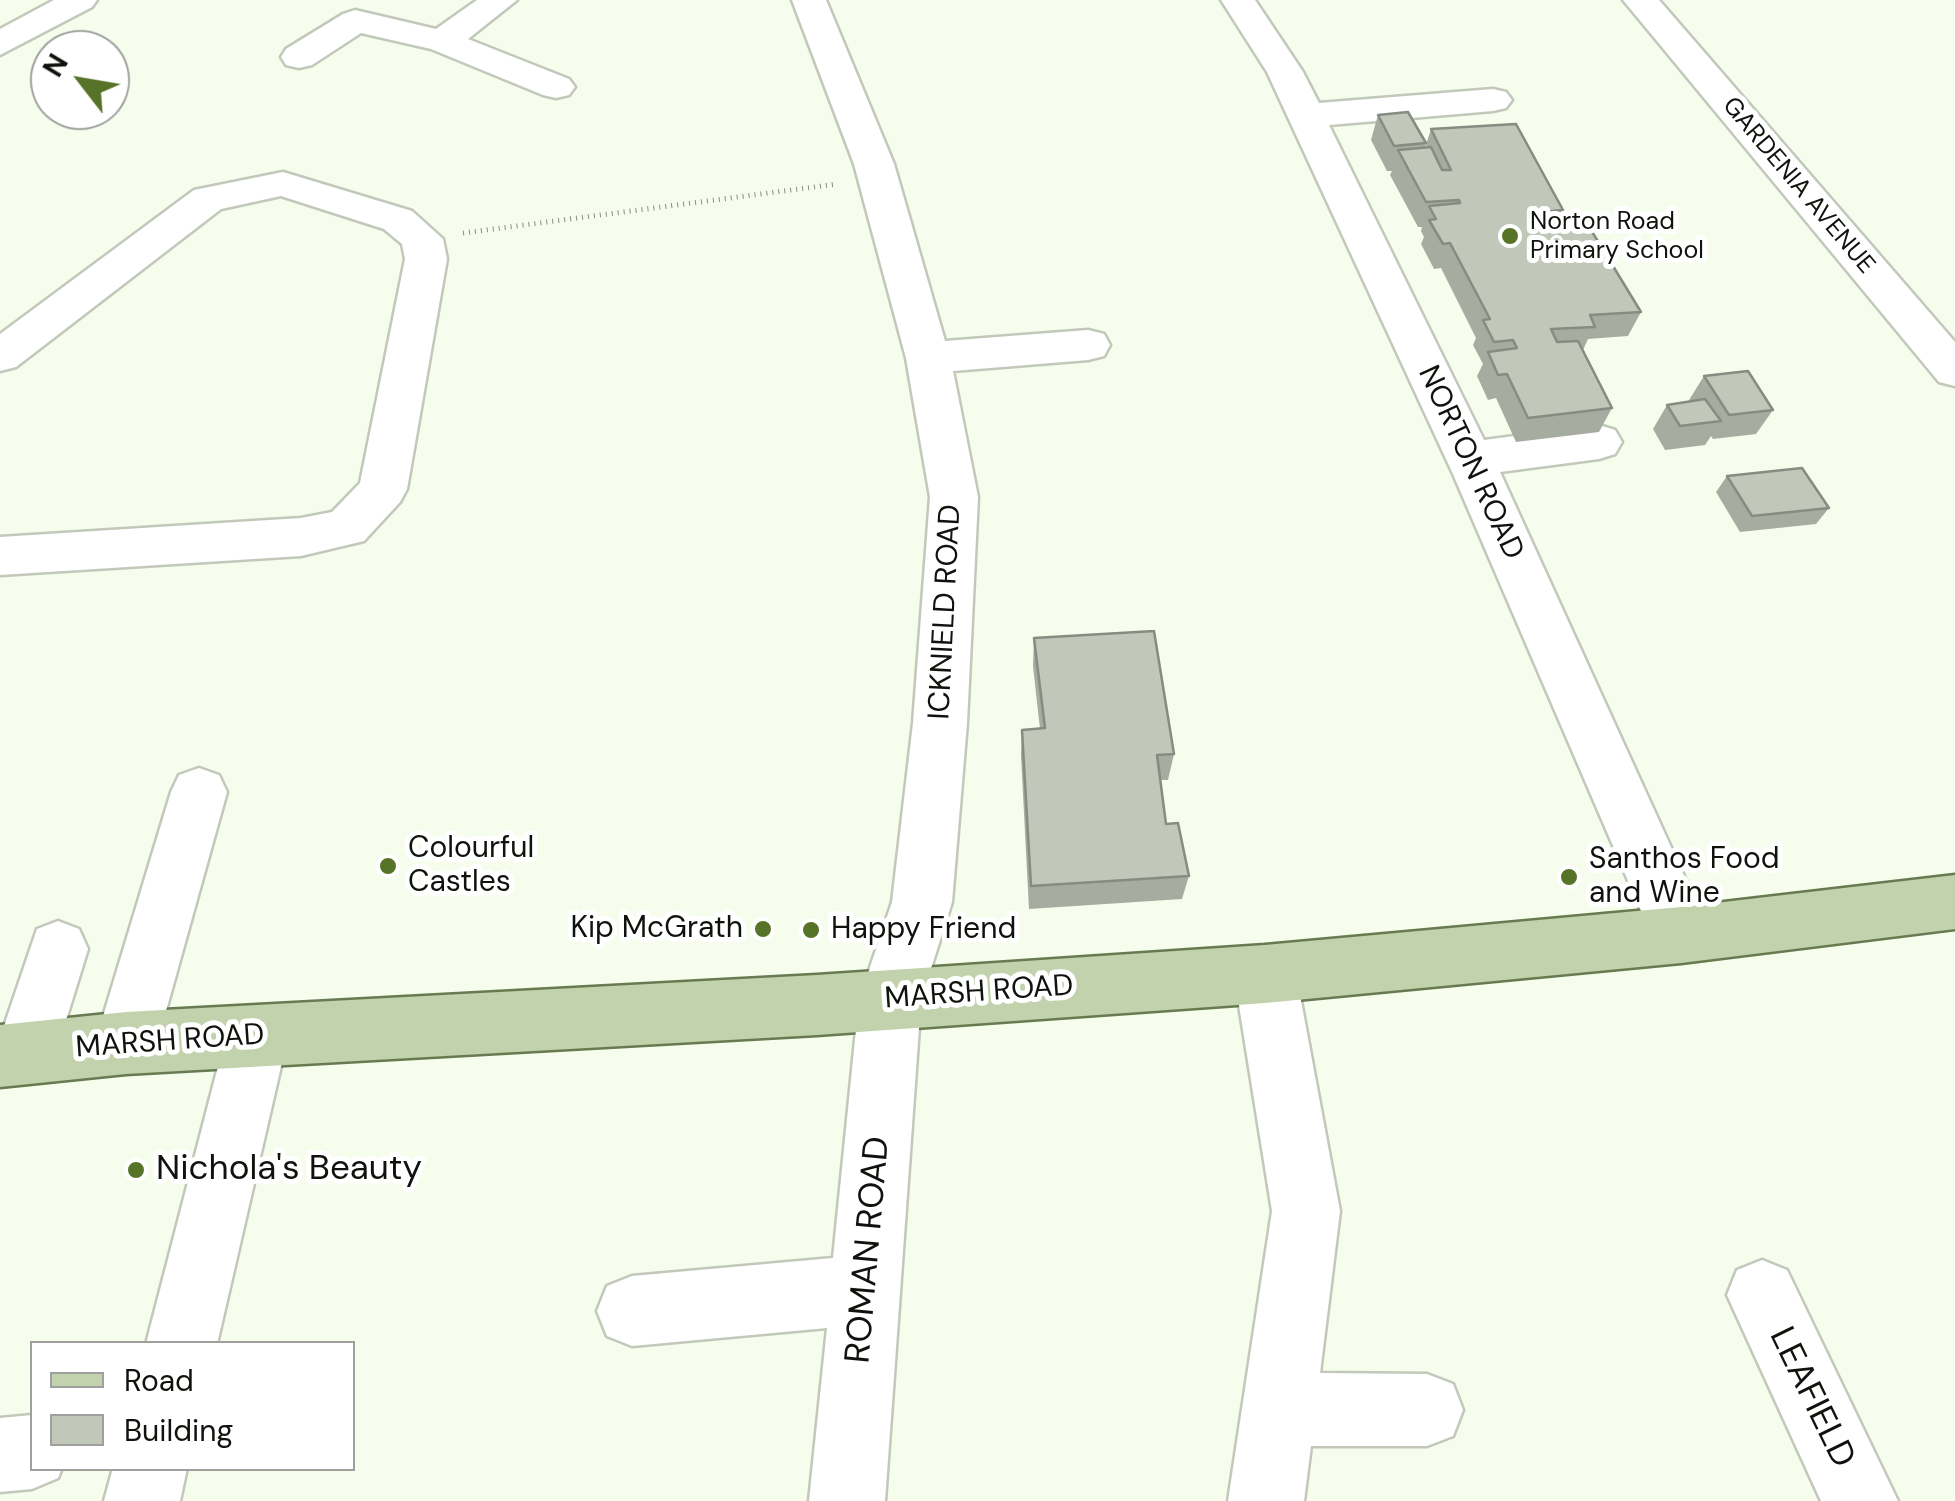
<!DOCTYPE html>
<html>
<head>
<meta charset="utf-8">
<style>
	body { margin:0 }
	#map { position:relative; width:1955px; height:1501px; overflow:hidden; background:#f6fded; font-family:"DM Sans",sans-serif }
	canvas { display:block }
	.legend { position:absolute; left:30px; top:1341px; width:325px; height:130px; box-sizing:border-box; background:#fff; border:2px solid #9fa09e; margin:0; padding:12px 18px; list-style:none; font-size:30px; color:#10120d }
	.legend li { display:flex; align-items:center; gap:20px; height:50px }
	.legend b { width:50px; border:2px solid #9fa09e }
	.north { position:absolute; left:30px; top:30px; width:100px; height:100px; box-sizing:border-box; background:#fff; border:2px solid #9fa09e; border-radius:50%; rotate:301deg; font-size:28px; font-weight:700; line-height:40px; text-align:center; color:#10120d }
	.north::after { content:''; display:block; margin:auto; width:35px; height:45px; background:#567328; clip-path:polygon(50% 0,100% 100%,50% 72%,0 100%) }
</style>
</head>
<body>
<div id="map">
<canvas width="1955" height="1501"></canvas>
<ul class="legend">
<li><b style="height:12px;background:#c1d2ac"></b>Road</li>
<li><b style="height:28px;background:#c1c8b9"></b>Building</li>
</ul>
<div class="north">N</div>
</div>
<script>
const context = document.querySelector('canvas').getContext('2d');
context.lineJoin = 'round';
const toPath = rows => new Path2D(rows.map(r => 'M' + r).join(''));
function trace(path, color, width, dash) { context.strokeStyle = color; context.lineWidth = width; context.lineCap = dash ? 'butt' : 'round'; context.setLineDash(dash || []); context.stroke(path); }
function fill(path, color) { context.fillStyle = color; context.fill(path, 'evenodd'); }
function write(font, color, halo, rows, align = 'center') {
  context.font = font + ' "DM Sans",sans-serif'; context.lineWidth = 10; context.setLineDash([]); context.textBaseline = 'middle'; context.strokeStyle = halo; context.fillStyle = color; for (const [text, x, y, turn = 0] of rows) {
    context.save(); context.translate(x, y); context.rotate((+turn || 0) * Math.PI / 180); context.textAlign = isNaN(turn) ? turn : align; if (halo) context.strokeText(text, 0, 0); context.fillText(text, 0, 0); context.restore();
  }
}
const path = toPath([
	[463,233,837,184]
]);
const minor = toPath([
	[54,0,97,0,92,7,0,55,0,29,54,0],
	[477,0,517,0,468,39,569,79,575,87,569,95,556,98,543,95,431,49,361,33,312,65,299,68,286,65,281,57,286,49,343,14,355,10,436,29,477,0],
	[792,0,826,0,894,164,945,341,1088,330,1104,334,1110,345,1104,356,1088,360,953,371,978,497,967,723,952,902,921,1000,885,1501,809,1501,827,1328,632,1346,607,1336,597,1311,607,1286,632,1276,833,1258,859,1000,892,902,913,723,930,497,906,358,854,164,792,0],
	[1221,0,1255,0,1303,72,1319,103,1493,89,1506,92,1512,100,1506,108,1493,111,1329,125,1484,440,1599,425,1615,430,1622,442,1615,454,1599,459,1500,472,1711,935,1702,955,1681,963,1660,955,1453,474,1267,72,1221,0],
	[1623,0,1659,0,1955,342,1955,386,1939,382,1623,0],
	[283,172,412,211,443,239,447,259,407,489,400,502,364,541,301,556,0,575,0,537,301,518,332,512,360,483,405,259,402,244,384,229,281,196,221,209,16,367,0,371,0,334,194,190,283,172],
	[199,768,219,775,227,792,157,1043,148,1065,126,1074,104,1065,95,1043,171,792,179,775,199,768],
	[58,921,79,929,88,949,49,1075,27,1084,5,1075,0,1064,0,1038,37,929,58,921],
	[1265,945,1287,954,1296,974,1340,1211,1320,1373,1427,1374,1453,1384,1463,1410,1453,1436,1427,1446,1311,1446,1304,1501,1228,1501,1272,1211,1234,974,1243,954,1265,945],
	[257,1006,279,1015,288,1036,217,1344,146,1344,226,1036,235,1015,257,1006],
	[1762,1260,1787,1270,1898,1501,1821,1501,1727,1295,1737,1270,1762,1260],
	[32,1415,32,1468,62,1468,58,1478,32,1489,0,1492,0,1418,32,1415],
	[113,1468,187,1468,180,1501,104,1501,113,1468]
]);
const major = toPath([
	[1955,875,1955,929,1681,963,1265,1003,817,1035,126,1074,0,1087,0,1025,126,1012,817,975,1265,945,1681,907,1955,875]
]);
const wall = toPath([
	[1378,115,1426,143,1425,148,1431,129,1563,210,1555,228,1641,312,1628,336,1588,339,1583,350,1612,408,1599,432,1516,442,1496,398,1488,400,1477,376,1483,364,1473,345,1476,338,1441,268,1434,269,1421,244,1424,237,1421,231,1422,227,1418,227,1390,175,1392,171,1387,171,1371,140],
	[1704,376,1773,410,1756,434,1713,439,1711,436,1705,445,1665,450,1653,429,1667,405,1690,402,1689,400],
	[1727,476,1829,508,1816,524,1740,532,1716,492],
	[1034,638,1174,754,1168,780,1160,780,1166,824,1189,876,1182,899,1029,909,1021,756,1022,730,1040,729,1033,666]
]);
const building = toPath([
	[1408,112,1426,143,1394,146,1378,115,1408,112],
	[1516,124,1563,210,1529,213,1538,229,1588,225,1641,312,1590,315,1595,327,1551,329,1557,342,1578,341,1612,408,1528,418,1507,374,1498,375,1488,352,1517,348,1513,340,1494,342,1483,320,1490,319,1450,243,1443,244,1429,220,1436,219,1429,206,1460,203,1459,200,1426,202,1398,150,1431,147,1442,170,1451,170,1431,129,1516,124],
	[1748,371,1773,410,1729,415,1704,376,1748,371],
	[1705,399,1721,421,1680,426,1667,405,1705,399],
	[1802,468,1829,508,1752,516,1727,476,1802,468],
	[1154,631,1174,754,1157,755,1166,824,1178,823,1189,876,1031,886,1022,730,1045,728,1034,638,1154,631]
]);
const markers = [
	[1510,236,10,"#567328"],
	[388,866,10,"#567328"],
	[1569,877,10,"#567328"],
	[763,929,10,"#567328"],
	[811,930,10,"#567328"],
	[136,1170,10,"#567328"]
];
const farStreetnames = [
	["GARDENIA AVENUE",1798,186,50]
];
const farPoinames = [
	["Norton Road",1530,222],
	["Primary School",1530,251]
];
const streetNames = [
	["NORTON ROAD",1470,463,65],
	["ICKNIELD ROAD",946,612,-87],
	["MARSH ROAD",979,993,-4],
	["MARSH ROAD",170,1042,-4]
];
const poiNames = [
	["Colourful",408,849],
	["Castles",408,883],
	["Santhos Food",1589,860],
	["and Wine",1589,894],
	["Kip McGrath",743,929,"right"],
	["Happy Friend",831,930]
];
const nearPoinames = [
	["Nichola's Beauty",156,1170]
];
const nearStreetnames = [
	["ROMAN ROAD",869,1250,-85],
	["LEAFIELD",1811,1398,64]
];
trace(minor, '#c2c9ba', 5);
trace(major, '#687b50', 5);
trace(path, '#898d82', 5, [1, 5]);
fill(minor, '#fff');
fill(major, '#c1d2ac');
fill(wall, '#a6ac9f');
fill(building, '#c1c8b9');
trace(building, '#878c82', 2.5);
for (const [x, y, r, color] of markers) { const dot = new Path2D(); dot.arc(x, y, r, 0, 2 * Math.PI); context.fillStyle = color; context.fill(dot); trace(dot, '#fff', 4); }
write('25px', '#10120d', '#fff', farStreetnames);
write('25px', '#10120d', '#fff', farPoinames, 'left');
write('30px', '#10120d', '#fff', streetNames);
write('30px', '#10120d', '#fff', poiNames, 'left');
write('35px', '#10120d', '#fff', nearPoinames, 'left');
write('35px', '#10120d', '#fff', nearStreetnames);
</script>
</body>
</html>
